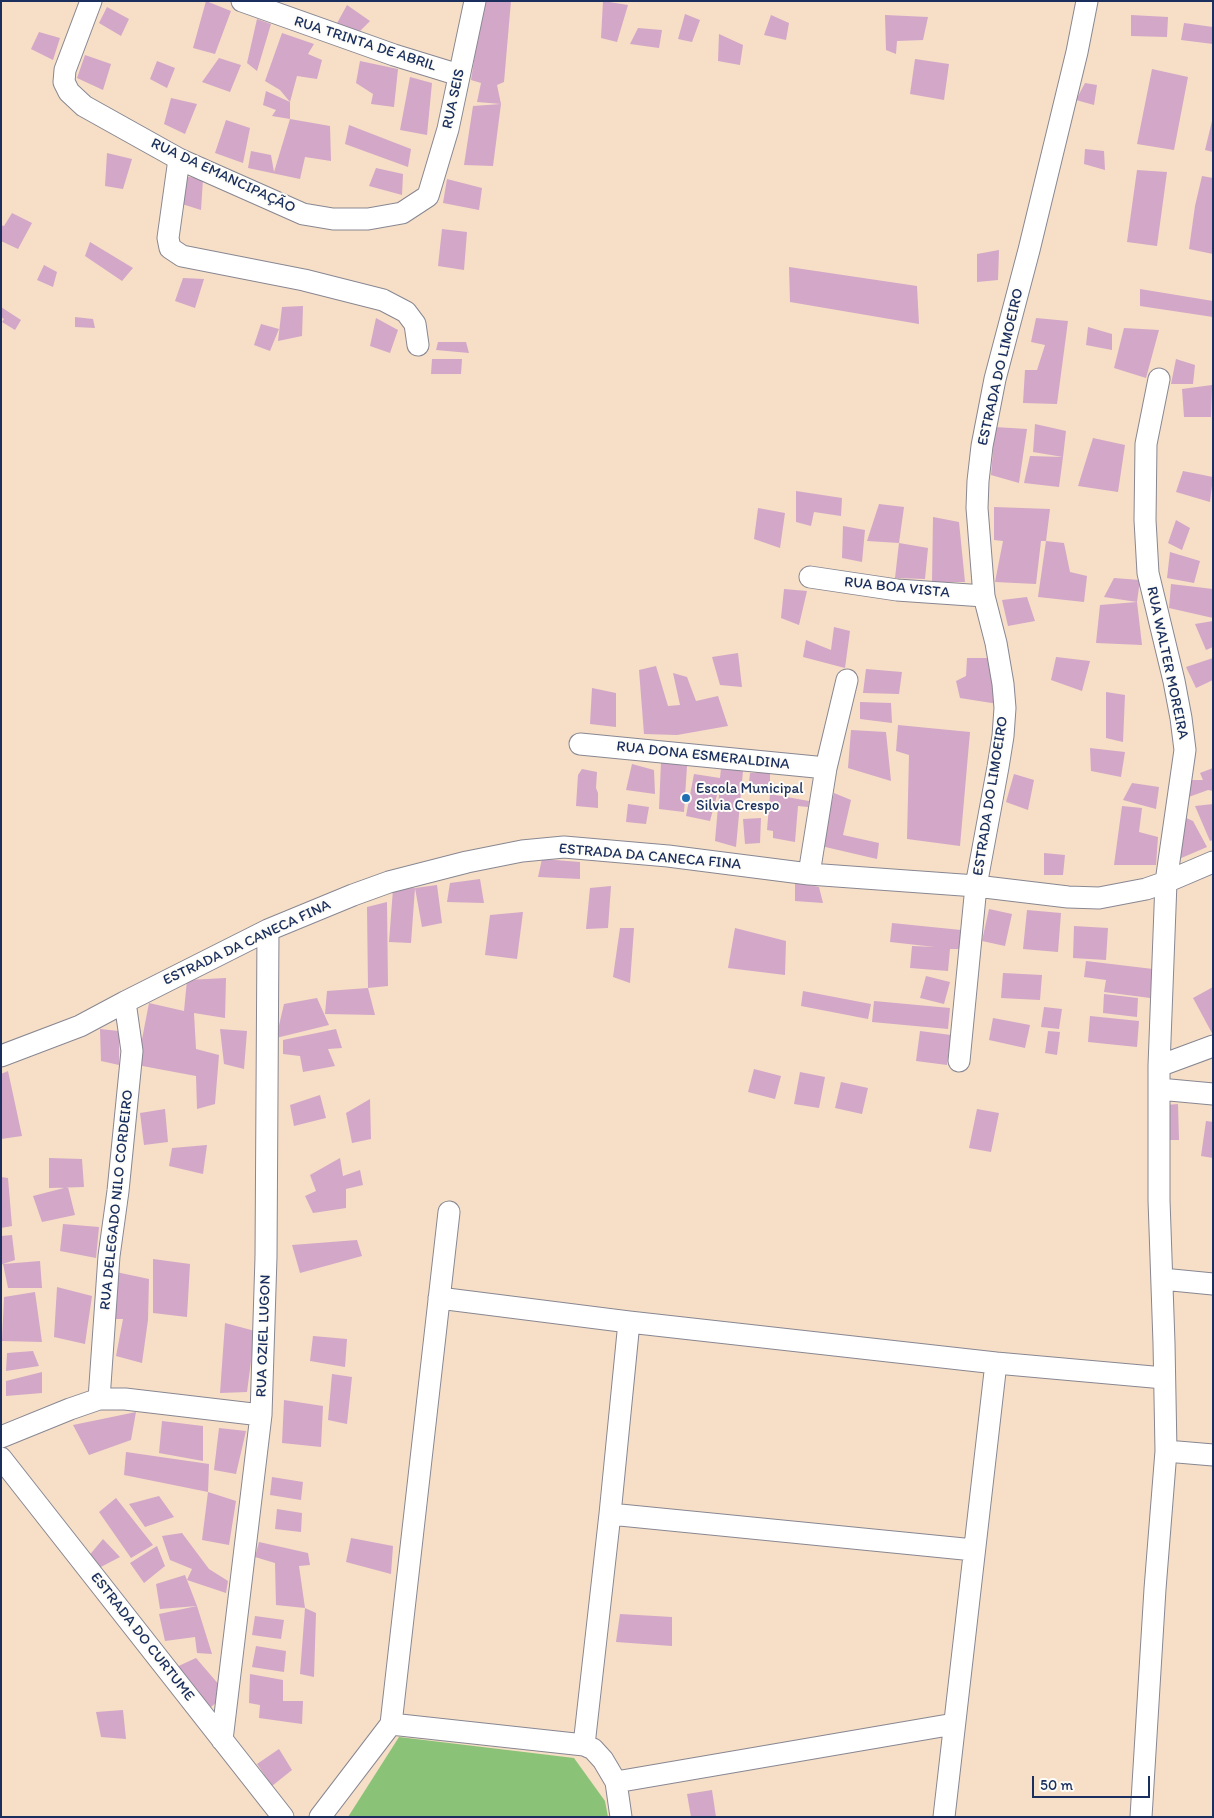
<!DOCTYPE html>
<html>
<head>
<meta charset="utf-8">
<style>
	body { margin:0 }
	#map { position:relative; width:1214px; height:1818px; overflow:hidden; background:#f6dfc6; font-family:Itim,sans-serif }
	canvas { display:block }
	.frame { position:absolute; inset:0; border:2px solid #1b2f5e; pointer-events:none }
	.scale { position:absolute; left:1032px; top:1776px; width:118px; height:22px; box-sizing:border-box; border:2px solid #1b2f5e; border-top:0; padding-left:6px; font-size:15px; line-height:18px; white-space:nowrap; color:#1b2f5e; -webkit-text-stroke:4px #fdfcf7; paint-order:stroke }
</style>
</head>
<body>
<div id="map">
<canvas width="1214" height="1818"></canvas>
<div class="frame"></div>
<div class="scale">50 m</div>
</div>
<script>
const context = document.querySelector('canvas').getContext('2d');
context.lineJoin = 'round';
function fill(path, color) { context.fillStyle = color; context.fill(path, 'evenodd'); }
const toPath = rows => new Path2D(rows.map(r => 'M' + r).join(''));
function trace(path, color, width, dash) { context.strokeStyle = color; context.lineWidth = width; context.lineCap = dash ? 'butt' : 'round'; context.setLineDash(dash || []); context.stroke(path); }
function write(font, color, halo, rows, align = 'center') {
  context.font = font + ' Itim,sans-serif'; context.lineWidth = 4; context.setLineDash([]); context.textBaseline = 'middle'; context.strokeStyle = halo; context.fillStyle = color; for (const [text, x, y, turn = 0] of rows) {
    context.save(); context.translate(x, y); context.rotate((+turn || 0) * Math.PI / 180); context.textAlign = isNaN(turn) ? turn : align; if (halo) context.strokeText(text, 0, 0); context.fillText(text, 0, 0); context.restore();
  }
}
const green = toPath([
	[399,1737,574,1758,605,1801,608,1817,348,1817]
]);
const building = toPath([
	[206,1,231,11,215,54,193,48],
	[483,1,511,1,504,82,497,85,501,104,493,166,464,165,473,106,501,104,477,102,481,83,471,80],
	[603,1,628,5,617,42,601,38],
	[347,5,370,21,356,35,336,25],
	[107,7,129,19,121,36,99,23],
	[685,14,700,20,692,42,678,39],
	[771,15,789,23,786,40,764,35],
	[885,15,928,17,923,40,897,41,896,54,886,50],
	[1131,15,1168,17,1167,37,1131,36],
	[257,19,271,24,257,71,247,63],
	[1184,23,1213,27,1213,44,1181,40],
	[638,28,662,30,659,48,630,44],
	[39,32,60,38,53,60,31,49],
	[282,33,314,44,308,54,322,60,317,79,297,76,290,102,290,119,272,116,276,110,263,105,266,91,290,102,280,90,265,81],
	[719,34,743,45,740,65,718,61],
	[85,55,111,64,103,90,77,78],
	[219,58,241,65,230,92,202,82],
	[915,59,949,64,944,100,910,94],
	[157,61,175,68,167,88,150,79],
	[360,61,398,69,394,107,371,104,373,94,356,83],
	[1152,69,1188,77,1174,150,1137,144],
	[410,77,432,83,427,135,400,130],
	[1085,83,1097,85,1094,105,1076,100],
	[171,98,197,104,185,134,164,124],
	[290,119,330,126,331,161,305,157,300,179,248,168,251,151,271,155,274,172],
	[226,120,250,128,243,163,215,153],
	[1212,121,1213,121,1213,152,1205,150],
	[349,125,411,149,408,167,345,144],
	[1085,149,1104,151,1105,170,1084,164],
	[107,153,132,159,123,189,105,186],
	[376,168,403,174,402,195,369,186],
	[1137,170,1167,172,1157,246,1127,242],
	[183,176,203,179,201,210,182,204],
	[1202,176,1213,178,1213,254,1189,249,1195,206],
	[447,179,482,188,479,210,443,203],
	[12,213,32,223,18,249,1,241,1,225,4,226],
	[442,229,467,232,464,270,438,266],
	[90,242,133,268,122,281,85,256],
	[999,250,998,280,977,282,977,254],
	[44,265,57,272,53,287,37,280],
	[789,267,917,286,919,324,790,302],
	[183,278,204,279,195,308,175,301],
	[1140,289,1213,301,1213,317,1140,306],
	[303,306,302,336,278,341,282,307],
	[1,307,21,320,15,330,2,322,4,319,1,317],
	[75,317,93,319,95,328,75,327],
	[376,318,398,330,390,353,370,346],
	[1036,318,1068,321,1057,404,1023,403,1025,370,1037,370,1045,345,1031,342],
	[261,324,279,329,270,351,254,345],
	[1088,327,1112,334,1112,350,1086,345],
	[1124,328,1159,330,1146,378,1114,368],
	[438,342,466,342,469,353,436,350],
	[432,359,462,359,461,374,431,374],
	[1176,359,1195,365,1193,384,1171,384],
	[1212,385,1211,417,1184,417,1182,389],
	[1035,424,1066,431,1063,457,1033,452],
	[995,427,1027,429,1019,483,991,475],
	[1093,438,1125,445,1118,492,1078,486],
	[1030,456,1063,457,1059,487,1024,483],
	[1183,471,1213,477,1210,502,1176,492],
	[796,491,842,498,841,516,814,512,811,526,796,522],
	[879,504,904,507,899,543,867,541],
	[994,507,1050,509,1046,541,1041,541,1036,584,995,582,1003,541,994,540],
	[758,508,785,513,780,548,754,539],
	[933,517,959,522,965,582,932,582],
	[1176,520,1190,528,1182,550,1168,543],
	[843,526,865,530,862,562,842,558],
	[1046,541,1064,543,1070,572,1087,576,1084,602,1038,597],
	[899,543,928,548,925,579,895,578],
	[1170,552,1200,561,1194,583,1167,578],
	[1114,578,1140,580,1137,602,1142,645,1096,643,1100,605,1137,602,1104,597],
	[1171,584,1213,589,1213,618,1169,608],
	[784,589,807,591,799,625,781,618],
	[1027,597,1035,621,1008,626,1002,600],
	[1213,621,1213,647,1206,650,1195,624],
	[834,627,850,631,845,668,803,657,806,640,831,650],
	[738,653,742,687,720,685,712,657],
	[1056,657,1090,661,1082,691,1051,680],
	[967,658,990,658,998,704,960,698,956,681,966,676],
	[1213,658,1213,680,1196,688,1186,667],
	[656,666,668,706,680,705,673,673,687,677,696,701,718,696,728,726,677,735,644,734,639,670],
	[866,669,902,672,899,694,863,693],
	[592,688,616,693,616,727,590,724],
	[1106,692,1125,695,1123,742,1106,738],
	[860,702,891,703,892,723,860,719],
	[898,725,970,732,960,846,907,839,909,755,896,751],
	[851,730,886,732,891,781,848,768],
	[1090,748,1125,752,1121,777,1091,771],
	[661,762,687,766,684,812,659,809],
	[632,764,654,770,655,794,626,790],
	[721,768,743,771,736,847,715,841,720,784,710,821,686,816,694,774,720,778],
	[1213,768,1213,791,1208,790,1186,798,1188,780,1203,780,1200,773],
	[582,769,597,772,596,788,598,793,598,808,576,806,578,775],
	[750,773,770,773,770,794,748,792],
	[1014,774,1034,780,1028,810,1006,802],
	[1132,783,1159,787,1156,809,1123,800],
	[834,793,851,800,843,835,879,843,877,859,821,846],
	[770,794,809,801,808,807,798,806,795,842,773,838,773,831,767,830],
	[628,804,649,807,646,824,626,822],
	[1213,804,1213,840,1210,841,1195,806],
	[1122,806,1142,808,1139,832,1158,837,1156,865,1114,865],
	[1182,816,1193,821,1207,847,1179,859],
	[761,818,760,843,745,844,743,819],
	[1044,853,1065,855,1063,875,1044,875],
	[542,859,580,862,580,879,538,877],
	[480,879,484,903,447,902,450,883],
	[795,882,819,887,823,903,795,901],
	[437,885,442,923,422,927,415,888,411,943,389,942,393,889,415,888],
	[611,886,608,928,586,929,590,888],
	[387,902,388,986,368,988,367,907],
	[989,909,1012,914,1005,946,982,941],
	[1027,910,1061,913,1058,952,1023,949],
	[523,912,517,959,485,955,490,915],
	[892,923,961,930,959,949,950,949,948,971,910,968,912,946,935,947,890,942],
	[1074,926,1108,928,1106,960,1073,958],
	[620,928,634,928,630,983,613,977],
	[735,928,786,941,785,975,728,968],
	[1086,961,1153,969,1150,998,1104,992,1106,980,1084,977],
	[1003,973,1042,975,1040,1000,1001,998],
	[926,976,950,982,944,1004,920,998],
	[226,978,225,1018,194,1013,196,1049,219,1055,215,1104,197,1109,196,1076,137,1065,149,1003,184,1011,187,980],
	[1213,987,1213,1035,1193,998],
	[368,988,375,1015,325,1014,327,991],
	[803,991,871,1004,868,1019,801,1006],
	[1104,994,1138,998,1137,1017,1103,1013],
	[317,998,329,1025,276,1038,284,1004],
	[874,1001,950,1008,948,1029,872,1022],
	[1044,1007,1062,1009,1059,1029,1041,1027],
	[1090,1016,1139,1021,1137,1047,1088,1042],
	[993,1018,1030,1025,1025,1048,989,1040],
	[100,1029,119,1031,119,1065,101,1061],
	[220,1029,247,1031,244,1069,224,1064],
	[336,1029,342,1048,328,1049,335,1066,303,1072,300,1056,283,1054,283,1040],
	[920,1031,951,1035,947,1065,916,1061],
	[1048,1031,1060,1032,1057,1055,1045,1053],
	[754,1069,781,1076,775,1099,748,1092],
	[8,1071,22,1136,1,1139,1,1074],
	[800,1072,825,1077,819,1108,794,1104],
	[841,1082,868,1088,862,1114,835,1108],
	[320,1095,326,1118,294,1126,290,1105],
	[370,1099,371,1139,352,1143,346,1113],
	[1178,1104,1179,1140,1168,1140,1166,1105],
	[165,1109,168,1142,144,1145,140,1113],
	[977,1109,999,1113,991,1152,969,1148],
	[1206,1121,1213,1122,1213,1158,1201,1156],
	[207,1145,203,1174,169,1166,172,1148],
	[49,1158,82,1159,84,1187,49,1188],
	[340,1158,343,1176,360,1170,363,1185,346,1189,346,1208,313,1213,305,1196,316,1191,310,1175],
	[1,1177,8,1178,12,1226,1,1228],
	[68,1187,75,1215,42,1222,33,1196],
	[63,1224,99,1227,96,1258,60,1251],
	[12,1235,15,1260,3,1264,40,1261,42,1288,8,1288,3,1264,1,1265,1,1236],
	[357,1240,362,1256,300,1273,292,1245],
	[153,1259,190,1264,187,1317,153,1313],
	[116,1272,149,1279,148,1320,142,1363,116,1356,123,1319,112,1319],
	[57,1287,92,1296,85,1344,54,1337],
	[35,1292,42,1342,2,1341,4,1297],
	[225,1323,255,1331,247,1392,220,1393],
	[313,1336,347,1339,345,1367,310,1361],
	[33,1351,39,1366,6,1371,7,1353],
	[42,1372,42,1393,6,1396,6,1381],
	[332,1374,352,1377,347,1424,328,1420],
	[284,1400,323,1406,321,1447,282,1443],
	[136,1412,131,1440,89,1455,73,1425],
	[162,1421,203,1426,203,1461,159,1453],
	[219,1428,246,1431,236,1474,214,1470],
	[126,1452,209,1464,208,1492,124,1475],
	[272,1477,303,1482,301,1500,270,1495],
	[208,1492,236,1501,229,1545,202,1540],
	[159,1496,174,1517,145,1527,129,1504],
	[116,1498,153,1545,131,1558,99,1512],
	[277,1509,302,1513,301,1532,275,1529],
	[182,1533,209,1569,228,1581,226,1593,187,1580,192,1569,170,1560,162,1536],
	[351,1538,393,1546,391,1574,346,1562],
	[103,1539,120,1557,97,1569,87,1558],
	[259,1542,308,1553,310,1565,299,1566,305,1608,276,1605,275,1563,255,1557],
	[157,1546,165,1566,144,1583,130,1563],
	[185,1575,197,1606,212,1654,197,1653,195,1637,165,1641,159,1614,197,1606,160,1609,156,1584],
	[305,1608,316,1613,314,1677,300,1674],
	[620,1614,672,1617,672,1646,616,1642],
	[255,1616,284,1620,281,1639,252,1635],
	[256,1646,286,1651,284,1672,252,1667],
	[196,1658,227,1694,211,1707,172,1669],
	[250,1674,283,1680,283,1701,303,1701,302,1724,259,1718,260,1705,249,1703],
	[123,1710,126,1739,101,1737,96,1712],
	[279,1749,292,1770,272,1786,257,1764],
	[712,1790,716,1817,691,1817,687,1794]
]);
const minor = toPath([
	[91,1,65,70,64,82,69,92,84,106,179,159,303,214,333,219,368,219,402,213,428,196,448,129,475,1],
	[242,1,394,55,459,75],
	[179,159,168,238,170,248,182,256,304,280,383,300,406,312,415,324,418,345],
	[810,577,897,590,984,596],
	[580,744,826,768],
	[809,874,826,768,847,680],
	[1,1056,80,1026,125,1002,268,930,353,895,389,882,467,862,522,851,564,847,668,856,809,874,976,886,1068,897,1099,898,1146,889,1166,882,1213,862],
	[959,1061,976,886,998,767,1003,736,1005,708,1003,684,996,643,984,596,977,508,978,481,982,446,995,379,1029,250,1077,52,1087,1],
	[1159,1066,1213,1046],
	[1159,1089,1213,1094],
	[1162,1279,1213,1284],
	[439,1298,629,1322,996,1363,1164,1378],
	[99,1399,109,1256,118,1191,132,1051,125,1002],
	[1,1437,70,1409,99,1399,125,1399,261,1415],
	[1166,1451,1213,1455],
	[1,1458,283,1817],
	[610,1514,974,1550],
	[391,1724,584,1745,593,1749,603,1760,616,1782,954,1724],
	[222,1740,261,1415,266,1257,268,930],
	[584,1745,610,1514,629,1322],
	[616,1782,621,1817],
	[320,1817,391,1724,449,1212],
	[944,1817,996,1363],
	[1141,1817,1155,1589,1166,1451,1164,1343,1159,1200,1159,1066,1166,882,1185,750,1181,718,1174,681,1148,573,1145,520,1146,444,1159,379]
]);
const markers = [
	[686,798,5,"#1f6fb2"]
];
const streetNames = [
	["RUA TRINTA DE ABRIL",365,44,18],
	["RUA SEIS",454,99,-78],
	["RUA DA EMANCIPAÇÃO",223,176,25],
	["ESTRADA DO LIMOEIRO",1001,367,-77],
	["RUA BOA VISTA",897,588,6],
	["RUA WALTER MOREIRA",1167,663,78],
	["RUA DONA ESMERALDINA",703,756,6],
	["ESTRADA DO LIMOEIRO",991,796,-81],
	["ESTRADA DA CANECA FINA",650,857,5],
	["ESTRADA DA CANECA FINA",247,943,-25],
	["RUA DELEGADO NILO CORDEIRO",117,1200,-84],
	["RUA OZIEL LUGON",264,1336,-88],
	["ESTRADA DO CURTUME",142,1637,52]
];
const poiNames = [
	["Escola Municipal",696,789],
	["Silvia Crespo",696,806]
];
fill(green, '#8ac378');
fill(building, '#d3a7c8');
trace(minor, '#888792', 23);
trace(minor, '#fff', 21);
for (const [x, y, r, color] of markers) { const dot = new Path2D(); dot.arc(x, y, r, 0, 2 * Math.PI); context.fillStyle = color; context.fill(dot); trace(dot, '#fdfcf7', 2); }
write('15px', '#1b2f5e', '#fdfcf7', streetNames);
write('15px', '#1b2f5e', '#fdfcf7', poiNames, 'left');
</script>
</body>
</html>
